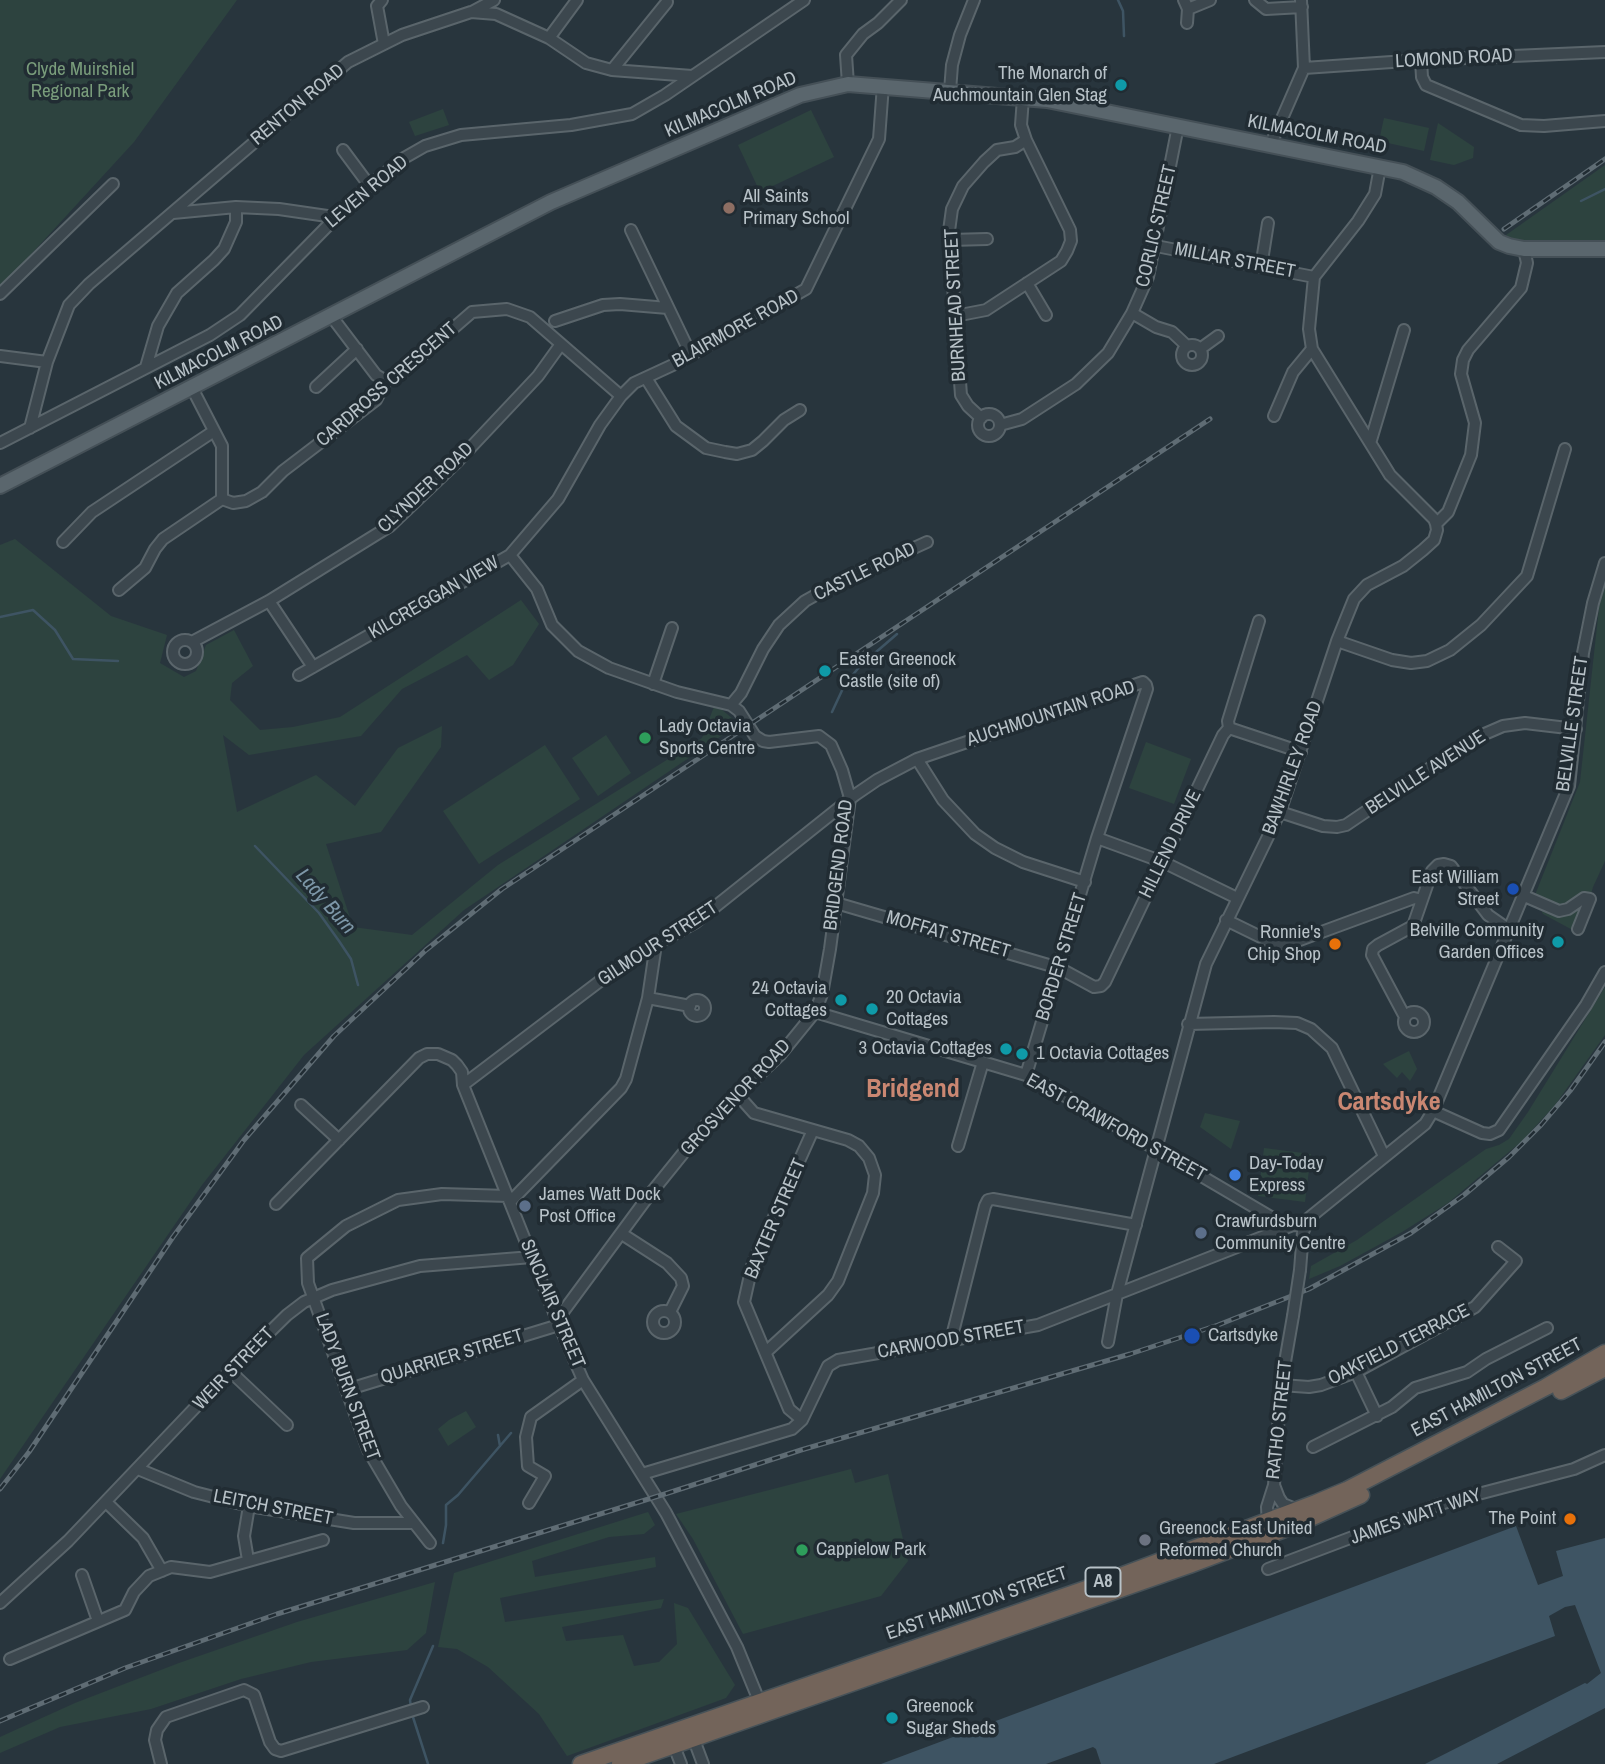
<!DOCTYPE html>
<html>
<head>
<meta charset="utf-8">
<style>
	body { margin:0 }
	canvas { display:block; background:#28353d }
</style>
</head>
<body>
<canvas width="1605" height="1764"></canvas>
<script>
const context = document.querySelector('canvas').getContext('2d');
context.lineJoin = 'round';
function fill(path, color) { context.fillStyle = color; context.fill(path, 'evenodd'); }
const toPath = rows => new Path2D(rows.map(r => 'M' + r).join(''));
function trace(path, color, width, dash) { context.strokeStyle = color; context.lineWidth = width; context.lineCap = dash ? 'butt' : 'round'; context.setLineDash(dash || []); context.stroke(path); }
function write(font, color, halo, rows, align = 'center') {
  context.font = font + ' "Archivo Narrow",sans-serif'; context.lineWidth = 7; context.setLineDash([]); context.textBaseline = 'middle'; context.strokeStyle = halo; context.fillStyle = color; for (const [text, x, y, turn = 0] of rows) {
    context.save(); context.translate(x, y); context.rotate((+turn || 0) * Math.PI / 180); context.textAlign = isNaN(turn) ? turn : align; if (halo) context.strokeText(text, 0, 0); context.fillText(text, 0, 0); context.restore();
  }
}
const green = toPath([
	[0,0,237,0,134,142,0,288],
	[443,109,449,125,415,136,409,122],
	[811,110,834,157,760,192,738,145],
	[1384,118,1429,128,1424,151,1379,141],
	[1438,123,1474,147,1473,158,1454,165,1430,160],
	[1605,165,1605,245,1511,241,1506,235],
	[15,539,111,616,167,635,160,663,184,677,196,671,206,645,234,630,253,666,232,683,230,700,260,730,293,727,340,717,521,600,539,624,513,665,489,680,467,655,402,689,361,736,249,755,223,735,237,812,316,775,355,806,398,748,442,726,441,747,381,832,326,844,353,927,412,935,498,865,702,738,715,704,739,724,464,910,304,1055,202,1185,0,1479,0,545],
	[1605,584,1605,861,1593,887,1580,934,1543,914,1535,895,1580,782,1600,599],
	[606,735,631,773,598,796,572,758],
	[1146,742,1191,759,1174,804,1129,788],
	[545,745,580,799,479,864,443,811],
	[1605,987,1605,1035,1555,1105,1522,1141,1448,1203,1402,1232,1340,1266,1309,1279,1311,1266,1357,1240,1486,1149,1499,1145,1509,1139,1528,1112],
	[1409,1051,1417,1069,1410,1081,1402,1072,1397,1078,1383,1064],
	[1205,1113,1240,1121,1231,1149,1200,1127],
	[1264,1148,1311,1154,1305,1202,1258,1196],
	[466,1411,476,1427,448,1446,438,1429,449,1420],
	[851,1469,855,1483,888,1474,908,1561,881,1596,743,1634,693,1539,676,1514],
	[648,1512,655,1525,644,1534,609,1537,532,1561,535,1577,655,1557,656,1567,500,1598,505,1622,664,1599,661,1608,562,1627,566,1641,623,1635,634,1666,659,1662,677,1644,674,1603,688,1608,735,1685,726,1698,567,1756,539,1714,488,1667,457,1649,438,1647,454,1573],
	[435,1582,426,1633,407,1650,311,1662,241,1679,151,1709,60,1727,0,1753,0,1737,75,1703,179,1663,297,1622]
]);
const water = toPath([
	[1516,1526,1538,1585,1563,1576,1556,1551,1605,1538,1605,1708,1497,1764,1425,1764,1585,1683,1587,1684,1601,1673,1575,1605,1565,1607,1549,1616,1555,1636,1214,1764,1101,1764,1096,1749,1093,1747,1046,1764,881,1764]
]);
const stream = toPath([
	[1118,0,1123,11,1124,36],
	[1581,201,1605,189],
	[0,617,33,610,55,630,73,659,118,661],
	[832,712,845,684,861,665,897,634],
	[255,846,319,913,339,941,351,959,358,985],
	[498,1435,500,1446],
	[443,1543,446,1525,446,1505,458,1495,511,1433],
	[411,1708,410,1700,433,1646],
	[412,1714,428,1764]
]);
const minor = toPath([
	[382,0,377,6,384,44],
	[1184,0,1188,9,1187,23],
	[1255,0,1266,9,1302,7],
	[1188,9,1210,0],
	[472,12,494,0],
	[549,38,577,0],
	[1421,60,1422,77,1426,85,1521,125,1544,126,1605,121],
	[1304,68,1421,60,1605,52],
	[612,70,667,2],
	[848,84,846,55,863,34,878,23,901,0],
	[950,91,952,65,960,35,974,0],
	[1270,146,1304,68,1301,0],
	[343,150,369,185],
	[1380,167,1375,194,1358,221,1314,277,1309,329,1312,349,1390,475,1434,519,1436,524],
	[173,213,236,207,279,209,334,217],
	[631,230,691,355],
	[950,240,987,239],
	[1156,246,1314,277],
	[1261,267,1268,223],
	[1027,283,1046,315],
	[0,294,113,184],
	[1132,313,1156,327,1172,332,1187,346],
	[955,316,986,310,1061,261,1067,251,1071,241,1070,230,1026,140],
	[332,317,376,375,386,381],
	[555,321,603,305,620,304,668,308],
	'1182 355a10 10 0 1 1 20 0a10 10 0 1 1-20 0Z',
	[1200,349,1218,336],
	[0,356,47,362],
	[146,367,158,326,177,293,214,260,224,249,236,222,236,207],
	[646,378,676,426,706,448,725,452,737,454,752,450,763,441,784,420,800,410],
	[316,387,357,349],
	'978 425a11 11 0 1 1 22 0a11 11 0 1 1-22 0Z',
	[1274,416,1293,372,1312,349],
	[981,418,968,406,961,395,949,231,952,209,963,186,984,162,997,150,1015,147,1026,140,1021,125,1023,98],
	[1000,425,1022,419,1076,384,1108,353,1132,313,1148,277,1178,126],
	[30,428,47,362,69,305,89,284,348,62,402,35,471,12,496,14,549,38,586,63,612,70,692,76],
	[1371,440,1404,330],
	[0,443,210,335,240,315,358,195,404,158,425,146,461,135,571,125,632,114,665,95,804,0],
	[222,499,233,503,246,501,262,492,283,471,376,400,386,381,397,377,472,312,507,309,530,317,621,396],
	[63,542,92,512,214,431],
	[510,555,537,589,552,625,578,651,609,668,677,692,731,705,739,711,755,736,763,741,769,742,819,736,831,745,842,770,850,798,830,949,822,994,815,1012,780,1055,706,1125,647,1198,557,1320],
	[119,590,145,568,155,549,163,539,222,499,222,446,192,388],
	[269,601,313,667],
	'173 652a12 12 0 1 1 24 0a12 12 0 1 1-24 0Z',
	[1337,641,1392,660,1411,663,1427,661,1450,650,1481,625,1527,576,1565,449],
	[192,642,269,601,390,526,457,462,538,376,561,344],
	[299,675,510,555,558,499,600,425,621,396,634,383,675,364,806,289,879,139,883,85],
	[653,684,672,628],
	[731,705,741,693,763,649,779,625,805,601,839,582,927,542],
	[1229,728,1228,721,1259,621],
	[1229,728,1301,752],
	[917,759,943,800,975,834,995,848,1023,862,1085,882],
	[1280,812,1323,826,1337,827,1346,825,1473,739,1503,726,1525,723,1576,729],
	[1097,838,1163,862,1237,898],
	[1522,895,1559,911,1568,909,1584,898,1590,899,1578,929],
	[836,903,1059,968,1094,987,1101,986,1105,982,1223,735,1229,728],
	[1226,920,1275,944,1289,944,1414,898,1422,900],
	[648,998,690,1006],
	'689 1008a8 8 0 1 1 16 0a8 8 0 1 1-16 0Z',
	[815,1012,1026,1075,1067,1097,1288,1227],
	'1404 1022a10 10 0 1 1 20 0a10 10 0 1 1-20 0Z',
	[1405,1017,1372,955,1373,949,1378,945,1413,926,1432,871,1438,865,1444,864,1451,866,1488,915,1508,929],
	[1188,1024,1274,1022,1297,1023,1311,1029,1332,1048,1384,1156],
	[463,1085,604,978,656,944,696,922,855,795,877,780,917,759,1143,682,1146,685,1147,689,1097,838,1026,1075],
	[737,1094,754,1113,848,1140,859,1146,869,1158,875,1175,873,1193,838,1281,828,1295,766,1352],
	[301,1105,339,1140],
	[1433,1111,1482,1133,1490,1134,1499,1130,1586,1005,1605,972],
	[958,1146,983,1062],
	[510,1202,621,1088,626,1079,648,998,656,944],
	[276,1204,419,1058,427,1054,438,1054,452,1060,457,1065,462,1072,463,1085,559,1325,583,1380,666,1513,737,1647,762,1708],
	[622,1234,667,1263,681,1278,683,1286,670,1312],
	[1300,1270,1303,1232,1309,1218,1425,1124,1433,1111,1569,786,1583,653,1593,603,1605,563],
	'653 1322a11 11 0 1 1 22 0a11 11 0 1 1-22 0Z',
	[951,1340,985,1206,988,1200,993,1199,1136,1225],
	[1108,1342,1117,1294,1206,964,1280,812,1337,641,1354,599,1367,585,1403,566,1423,550,1434,540,1437,530,1436,524,1448,512,1471,455,1475,423,1461,374,1463,360,1468,350,1521,288,1527,263,1524,249],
	[230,1371,287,1425],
	[1356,1372,1377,1416],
	[1281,1385,1309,1387,1321,1385,1356,1372,1475,1307,1516,1261,1498,1247],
	[346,1390,559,1325],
	[802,1420,789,1409,744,1302,752,1266,813,1130],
	[1313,1447,1392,1407,1415,1388,1467,1372,1486,1359,1547,1328],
	[138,1469,194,1492,249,1506,354,1523,413,1523],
	[642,1474,792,1429,802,1420,828,1366,838,1360,1038,1325,1293,1225,1305,1226],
	[1274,1485,1279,1498,1283,1504,1298,1510],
	[106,1502,143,1538,162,1571],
	[529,1503,545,1476,528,1466,526,1437,531,1417,583,1380],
	[1268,1527,1267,1507,1274,1485,1281,1385,1293,1316],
	[430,1543,401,1506,368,1450,308,1283,307,1258,346,1226,398,1200,442,1194,508,1196],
	[248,1560,244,1536,249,1506],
	[1268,1569,1440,1504,1574,1469,1605,1455],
	[82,1575,98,1621],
	[0,1603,68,1541,230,1371,287,1315,304,1302,332,1290,420,1266,532,1257],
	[10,1659,125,1610,134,1592,149,1576,171,1567,210,1572,323,1540],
	[691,1732,703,1764],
	[672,1741,681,1764],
	[161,1764,155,1740,157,1730,166,1717,244,1690,254,1695,270,1742,275,1749,281,1751,423,1707]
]);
const major = toPath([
	[0,486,551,202,800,95,848,84,1047,100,1403,172,1436,187,1458,202,1499,242,1509,246,1524,249,1605,249]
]);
const highway = toPath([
	[1561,1391,1605,1368],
	[581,1764,1086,1589,1316,1503,1347,1490,1546,1387,1605,1353],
	[620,1764,1189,1565,1295,1525,1361,1495]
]);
const rail = toPath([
	[1504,229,1605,159],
	[0,1489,29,1452,173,1237,244,1140,334,1036,426,950,502,889,1210,419],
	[0,1721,125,1668,277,1614,668,1493,801,1450,1130,1354,1218,1325,1309,1289,1411,1233,1464,1195,1509,1157,1541,1125,1570,1091,1605,1042]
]);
const minorBridge = toPath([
	[1293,1316,1300,1270]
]);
const markers = [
	[1121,85,7,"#0f9aa8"],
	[729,208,7,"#8d6e63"],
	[825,671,7,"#0f9aa8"],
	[645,738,7,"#2e9e5b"],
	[1513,889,7,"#1a4fb4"],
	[1558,942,7,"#0f9aa8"],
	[1335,944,7,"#e8710a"],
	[841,1000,7,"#0f9aa8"],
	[872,1009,7,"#0f9aa8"],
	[1006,1049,7,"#0f9aa8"],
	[1022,1054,7,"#0f9aa8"],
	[1235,1175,7,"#3f7fe0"],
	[525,1206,7,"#5c6f8a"],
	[1201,1233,7,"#5c6f8a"],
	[1192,1336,9,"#1a4fb4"],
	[1570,1519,7,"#e8710a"],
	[1145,1540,7,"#6b7280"],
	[802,1550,7,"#2e9e5b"],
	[892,1718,7,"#0f9aa8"]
];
const shields = [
	[1103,1582,35]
];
const shieldNames = [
	["A8",1103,1582]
];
const streetNames = [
	["LOMOND ROAD",1454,59,-3],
	["RENTON ROAD",298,105,-40],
	["KILMACOLM ROAD",731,105,-23],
	["KILMACOLM ROAD",1317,135,11],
	["LEVEN ROAD",367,192,-40],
	["CORLIC STREET",1157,226,-77],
	["MILLAR STREET",1235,261,11],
	["BURNHEAD STREET",956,305,-93],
	["BLAIRMORE ROAD",736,329,-29],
	["KILMACOLM ROAD",219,353,-27],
	["CARDROSS CRESCENT",387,385,-41],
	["CLYNDER ROAD",426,488,-43],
	["CASTLE ROAD",865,572,-26],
	["KILCREGGAN VIEW",434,598,-30],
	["AUCHMOUNTAIN ROAD",1051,714,-18],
	["BELVILLE STREET",1573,724,-82],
	["BAWHIRLEY ROAD",1293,768,-70],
	["BELVILLE AVENUE",1426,773,-33],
	["HILLEND DRIVE",1171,844,-64],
	["BRIDGEND ROAD",839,865,-83],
	["MOFFAT STREET",948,935,16],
	["GILMOUR STREET",658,944,-33],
	["BORDER STREET",1062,957,-73],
	["GROSVENOR ROAD",736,1098,-47],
	["EAST CRAWFORD STREET",1116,1128,29],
	["BAXTER STREET",776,1219,-67],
	["SINCLAIR STREET",552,1304,67],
	["CARWOOD STREET",951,1340,-10],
	["OAKFIELD TERRACE",1399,1345,-27],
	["QUARRIER STREET",452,1357,-17],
	["WEIR STREET",234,1369,-46],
	["LADY BURN STREET",347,1387,70],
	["EAST HAMILTON STREET",1497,1388,-28],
	["RATHO STREET",1280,1420,-84],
	["LEITCH STREET",273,1508,11],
	["JAMES WATT WAY",1416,1517,-19],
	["EAST HAMILTON STREET",977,1604,-19]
];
const parkNames = [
	["Clyde Muirshiel",80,70],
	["Regional Park",80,92]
];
const poiNames = [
	["The Monarch of",1107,74,"right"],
	["Auchmountain Glen Stag",1107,96,"right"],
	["All Saints",743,197],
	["Primary School",743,219],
	["Easter Greenock",839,660],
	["Castle (site of)",839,682],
	["Lady Octavia",659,727],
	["Sports Centre",659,749],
	["East William",1499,878,"right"],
	["Street",1499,900,"right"],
	["Belville Community",1544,931,"right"],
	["Garden Offices",1544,953,"right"],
	["Ronnie's",1321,933,"right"],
	["Chip Shop",1321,955,"right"],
	["24 Octavia",827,989,"right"],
	["Cottages",827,1011,"right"],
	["20 Octavia",886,998],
	["Cottages",886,1020],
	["3 Octavia Cottages",992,1049,"right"],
	["1 Octavia Cottages",1036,1054],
	["Day-Today",1249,1164],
	["Express",1249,1186],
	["James Watt Dock",539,1195],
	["Post Office",539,1217],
	["Crawfurdsburn",1215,1222],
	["Community Centre",1215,1244],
	["Cartsdyke",1208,1336],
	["The Point",1556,1519,"right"],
	["Greenock East United",1159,1529],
	["Reformed Church",1159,1551],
	["Cappielow Park",816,1550],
	["Greenock",906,1707],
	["Sugar Sheds",906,1729]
];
const waterNames = [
	["Lady Burn",325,902,49]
];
const districtNames = [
	["Bridgend",913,1090],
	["Cartsdyke",1389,1103]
];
fill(green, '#2d433f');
fill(water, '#3e5463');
trace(stream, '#3e5463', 2.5);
trace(minor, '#5a656b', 14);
trace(major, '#455057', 18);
trace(highway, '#475258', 19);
trace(minor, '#3c474e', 10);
trace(major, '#5a666d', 14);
trace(highway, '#73645a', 16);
trace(rail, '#5f6c74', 5);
trace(rail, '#212c33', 2.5, [8]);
trace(minorBridge, '#5a656b', 14, []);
trace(minorBridge, '#3c474e', 10);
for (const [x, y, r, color] of markers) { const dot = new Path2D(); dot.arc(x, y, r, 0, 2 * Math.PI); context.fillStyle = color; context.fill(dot); trace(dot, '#212c33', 2.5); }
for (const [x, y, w] of shields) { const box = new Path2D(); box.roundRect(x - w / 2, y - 14.5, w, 29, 5); context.fillStyle = '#212c33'; context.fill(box); trace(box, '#b8c2c8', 2); }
write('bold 18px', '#b8c2c8', null, shieldNames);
write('19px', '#b8c2c8', '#212c33', streetNames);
write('19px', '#799c7b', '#212c33', parkNames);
write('19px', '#b8c2c8', '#212c33', poiNames, 'left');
write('italic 21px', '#7d97a8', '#212c33', waterNames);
write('bold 26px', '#ca8772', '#212c33', districtNames);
</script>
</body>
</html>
